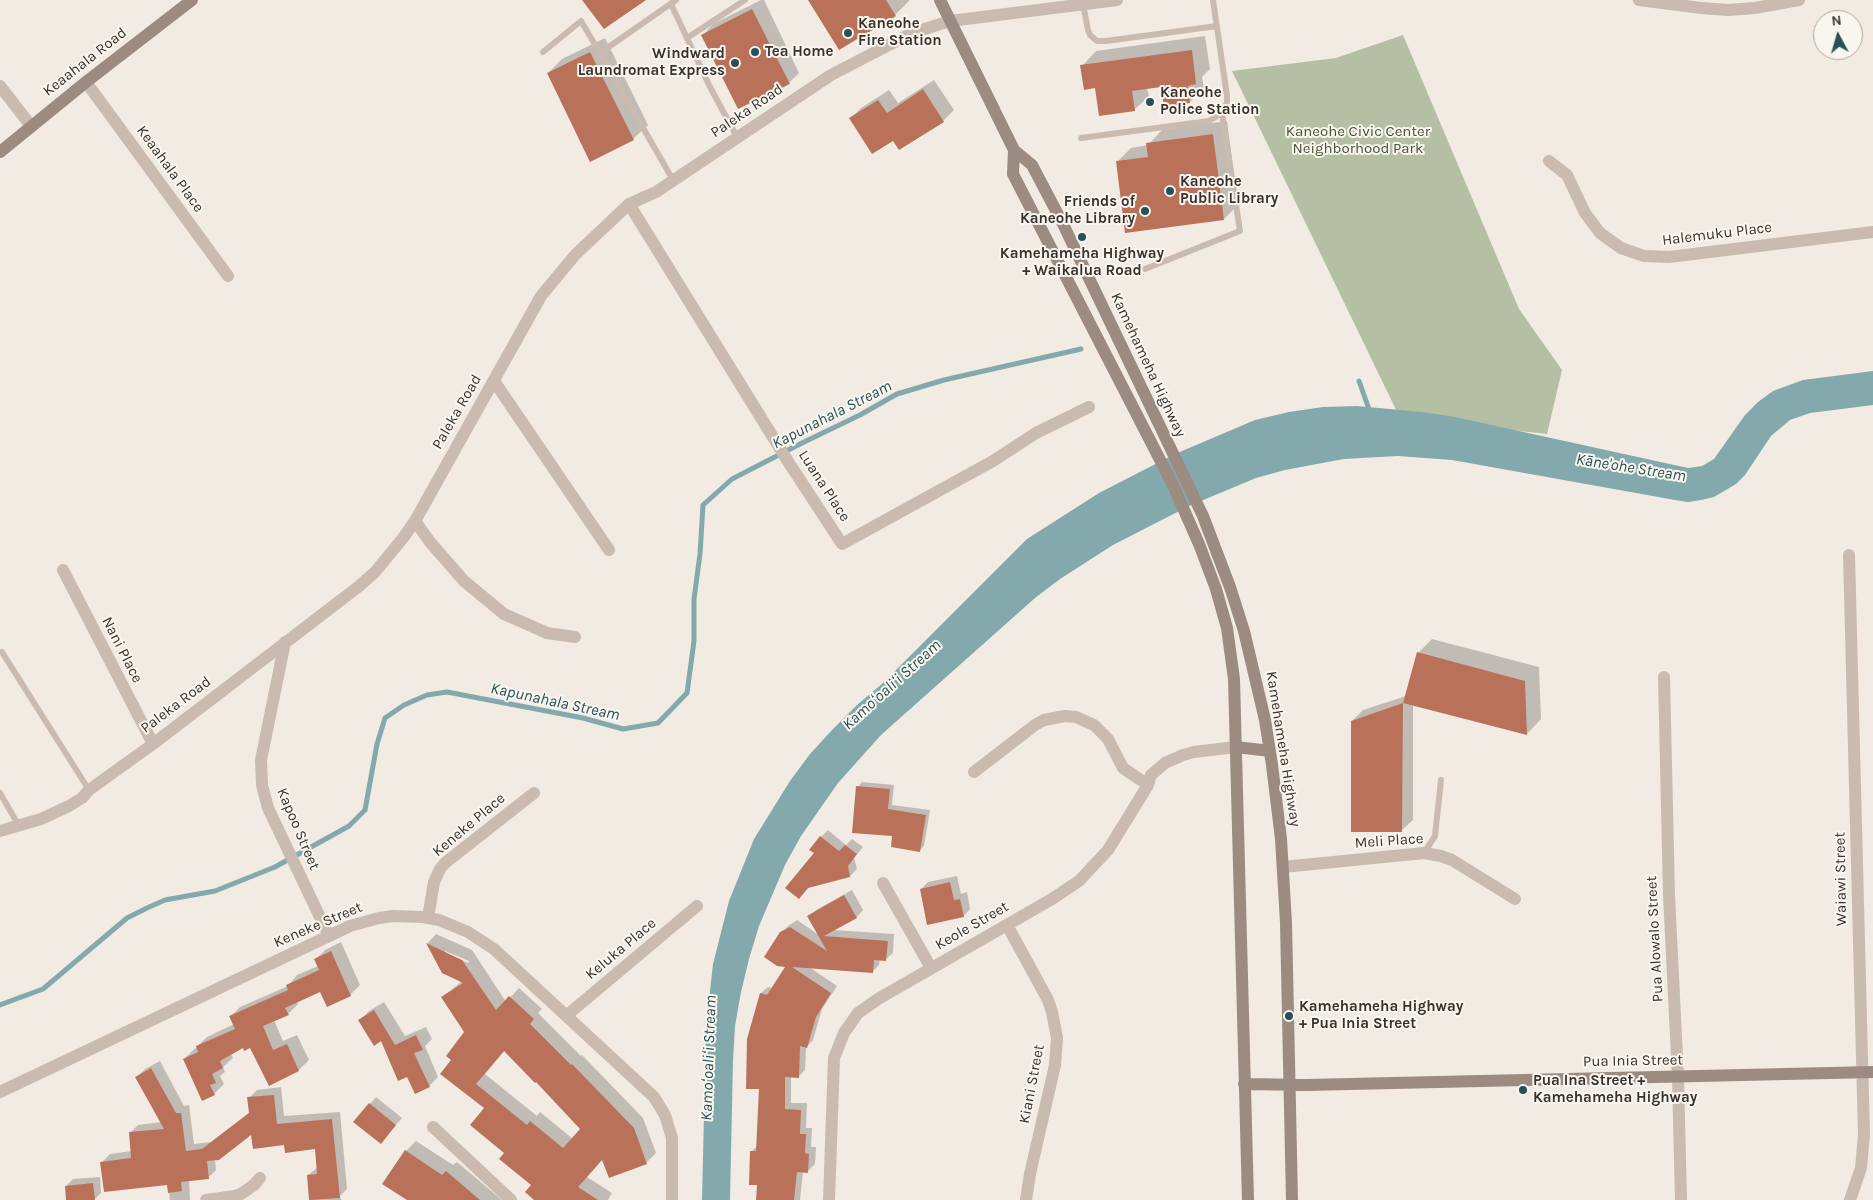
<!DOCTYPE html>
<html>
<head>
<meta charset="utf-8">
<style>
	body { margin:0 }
	#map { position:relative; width:1873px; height:1200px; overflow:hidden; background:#f1ebe3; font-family:Karla,sans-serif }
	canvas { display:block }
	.north { position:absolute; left:1813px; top:10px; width:50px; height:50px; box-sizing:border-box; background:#f9f5ef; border:1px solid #aca7a1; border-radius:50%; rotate:354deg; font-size:14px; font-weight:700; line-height:20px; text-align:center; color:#39312c }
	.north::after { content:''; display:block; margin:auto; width:18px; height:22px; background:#265256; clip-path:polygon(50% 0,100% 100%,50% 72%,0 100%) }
</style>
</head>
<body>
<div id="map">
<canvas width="1873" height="1200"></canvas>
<div class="north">N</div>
</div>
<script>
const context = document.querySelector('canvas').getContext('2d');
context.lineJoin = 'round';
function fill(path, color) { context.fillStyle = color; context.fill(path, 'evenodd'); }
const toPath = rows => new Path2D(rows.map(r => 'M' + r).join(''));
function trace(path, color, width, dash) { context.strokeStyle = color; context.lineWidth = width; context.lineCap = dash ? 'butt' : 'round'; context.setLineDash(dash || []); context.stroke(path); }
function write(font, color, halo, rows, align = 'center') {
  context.font = font + ' Karla,sans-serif'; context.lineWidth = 4; context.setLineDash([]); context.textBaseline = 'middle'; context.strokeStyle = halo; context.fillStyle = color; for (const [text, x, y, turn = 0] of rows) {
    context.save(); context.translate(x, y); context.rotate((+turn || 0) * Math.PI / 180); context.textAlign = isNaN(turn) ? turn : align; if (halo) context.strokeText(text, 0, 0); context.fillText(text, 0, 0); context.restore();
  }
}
const green = toPath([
	[1403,35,1519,309,1562,370,1547,434,1400,418,1232,71,1336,58]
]);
const water = toPath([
	[1873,371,1873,405,1810,413,1790,420,1771,436,1745,475,1736,484,1714,497,1701,500,1688,502,1675,500,1452,460,1398,456,1344,459,1285,470,1256,478,1189,506,1113,545,1060,579,1035,598,881,735,838,783,801,836,785,865,759,926,749,959,741,992,735,1026,733,1060,730,1200,702,1200,706,1028,713,964,729,901,754,839,790,781,810,754,833,729,857,705,883,683,1027,539,1099,493,1175,454,1255,420,1289,412,1323,407,1357,406,1422,412,1455,417,1688,468,1702,466,1714,459,1745,415,1758,402,1773,391,1803,380]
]);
const shadow = toPath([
	[761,0,764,0,799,73,789,83,703,35,713,24],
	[810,0,909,0,909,1,895,15,839,49],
	[1205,36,1210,69,1202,77,1204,88,1190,102,1162,86,1147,88,1149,96,1134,110,1096,87,1082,66,1096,51],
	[605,38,648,125,633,139,548,73,562,59],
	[934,80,954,110,943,121,900,149,893,139,851,118,861,108,889,90,898,103],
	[1227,121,1238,205,1224,219,1117,162,1131,148,1148,145,1162,130],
	[1432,639,1539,667,1541,719,1527,734,1413,704,1413,820,1402,830,1352,721,1363,710,1406,696,1418,653],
	[862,782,894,785,892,805,930,810,924,846,920,850,858,787],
	[828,830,846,845,852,839,863,847,854,858,857,869,850,876,810,886,799,898,821,837],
	[957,876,961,894,967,892,970,909,964,916,921,889,928,882],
	[852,890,863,910,857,917,833,930,894,934,893,953,886,959,880,959,879,965,872,972,809,967,837,986,822,1009,813,1040,806,1048,805,1070,798,1077,791,1076,791,1103,807,1103,806,1128,812,1128,811,1147,816,1147,815,1164,808,1171,803,1171,800,1200,758,1200,758,1184,752,1151,758,1145,761,993,768,987,773,988,787,966,781,933,788,926,797,920,819,935,809,917,816,910],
	[436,934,472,950,506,1002,519,988,542,1009,538,1013,581,1056,582,1055,643,1118,656,1153,646,1163,603,1159,587,1177,612,1193,608,1200,536,1200,533,1185,505,1153,486,1108,453,1060,466,1032,443,997,462,981,427,944],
	[445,951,469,961,468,963,445,953],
	[505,1050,582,1128,573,1139,540,1112,537,1116,485,1074],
	[341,942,360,985,350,995,327,1005,321,991,297,1002,298,1004,288,1014,274,1020,283,1041,297,1035,309,1060,299,1070,269,1084,251,1046,244,1047,231,1054,233,1058,223,1067,225,1072,220,1076,224,1084,214,1094,184,1059,207,1037,234,1024,231,1016,240,1007,288,986,297,975,318,966,315,960,325,950],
	[384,1002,405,1036,426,1027,432,1039,425,1046,438,1077,429,1086,407,1075,381,1039,360,1020,369,1011],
	[160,1061,184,1106,189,1105,194,1144,211,1142,250,1112,249,1098,257,1090,281,1087,284,1116,340,1112,347,1189,340,1196,341,1200,310,1200,308,1175,318,1167,316,1148,285,1144,252,1132,215,1159,216,1170,208,1178,189,1180,190,1200,170,1200,168,1183,102,1162,110,1154,132,1151,130,1133,138,1125,162,1122,137,1077,145,1069],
	[376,1097,402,1118,381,1142,370,1104],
	[416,1141,453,1165,457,1162,502,1200,409,1200,406,1151],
	[100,1177,101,1193,94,1200,67,1200,66,1186,73,1179]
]);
const stream = toPath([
	[1359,381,1370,412],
	[0,1005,43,989,127,918,147,908,165,900,215,891,275,867,349,826,365,810,377,744,385,718,404,705,427,695,447,692,583,718,623,729,658,723,687,693,694,641,694,599,700,554,703,505,732,479,802,443,860,415,897,394,944,380,1081,349]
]);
const building = toPath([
	[582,0,646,0,604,29],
	[808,0,886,0,896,16,839,50],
	[752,9,790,84,738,109,701,35],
	[1192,50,1196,84,1188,86,1190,103,1164,107,1161,87,1132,91,1135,111,1099,116,1095,88,1084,90,1080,65],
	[590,52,634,140,590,162,547,73],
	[923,89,944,122,899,150,893,141,872,154,849,118,878,100,887,113],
	[1213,134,1224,220,1125,233,1116,161,1148,157,1146,143],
	[1417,652,1525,681,1527,735,1403,703],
	[1403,703,1402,832,1351,832,1351,721],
	[856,786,890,789,888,809,926,815,920,852,891,847,892,836,852,833],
	[820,836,839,851,845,845,857,854,848,866,850,877,808,888,799,899,785,888,814,853,809,850],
	[950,882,954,900,960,899,964,917,927,925,920,889],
	[844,895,857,918,824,936,888,941,886,961,874,960,873,973,792,967,831,993,816,1017,807,1048,800,1046,799,1078,785,1077,785,1109,801,1110,800,1134,806,1134,805,1153,809,1154,808,1173,797,1172,794,1200,756,1200,757,1185,749,1185,750,1151,756,1151,759,1089,746,1089,747,1039,760,993,767,995,785,967,777,966,764,957,780,932,790,927,827,951,807,916],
	[426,943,462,960,496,1010,509,996,534,1019,530,1024,571,1065,572,1064,634,1128,647,1164,609,1178,602,1160,578,1187,598,1200,534,1200,525,1192,531,1185,499,1159,504,1153,470,1125,484,1108,440,1074,451,1060,446,1056,464,1032,441,997,463,983,442,973],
	[504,1051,535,1083,536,1082,580,1129,563,1148,530,1121,527,1125,476,1084],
	[331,951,351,996,327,1007,320,992,285,1008,289,1015,263,1026,273,1050,287,1044,299,1071,269,1086,250,1048,244,1051,243,1048,220,1061,223,1068,212,1074,216,1083,210,1085,215,1095,202,1101,183,1059,198,1052,196,1046,235,1029,229,1016,288,990,286,985,319,970,314,959],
	[374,1010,395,1045,416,1035,423,1050,414,1053,430,1087,415,1094,407,1077,398,1081,381,1041,374,1046,358,1020],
	[151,1068,176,1113,181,1113,186,1151,202,1149,249,1113,247,1097,274,1095,277,1124,332,1119,340,1198,309,1200,307,1175,317,1174,315,1149,285,1153,284,1145,253,1149,251,1135,219,1160,207,1161,209,1179,181,1182,182,1191,168,1193,167,1185,104,1192,100,1162,131,1158,129,1132,164,1129,135,1077],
	[369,1103,396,1125,381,1144,353,1122],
	[405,1150,442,1175,446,1171,480,1200,407,1200,382,1184],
	[93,1183,95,1200,66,1200,65,1186]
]);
const lane = toPath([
	[671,4,710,87,737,137],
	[1083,4,1088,30,1090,35,1097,41,1106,41,1217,26],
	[687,38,745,0],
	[543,52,581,21,600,53],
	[1081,138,1209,121,1222,113,1227,102,1227,96,1213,0],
	[673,180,600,53,676,0],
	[1145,269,1240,231,1222,113],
	[2,652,89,790],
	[0,793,19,826],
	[1424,853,1435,836,1441,780]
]);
const street = toPath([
	[1639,0,1701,8,1728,10,1755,8,1799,0],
	[86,82,228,276],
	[0,86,31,126],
	[1549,161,1567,175,1585,213,1600,233,1621,248,1644,256,1669,257,1873,232],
	[629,204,789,463,842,544,993,461,1036,433,1089,407],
	[494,381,609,550],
	[415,521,430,542,464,581,504,614,547,633,575,637],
	[1849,555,1864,1135,1861,1168,1850,1200],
	[63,570,153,744],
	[285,642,261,760,262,785,268,808,329,936],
	[1664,677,1669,895,1678,1077,1681,1200],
	[974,772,1035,725,1044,720,1065,716,1076,717,1094,725,1108,739,1123,768,1148,785],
	[0,831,41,819,69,806,82,798,89,790,153,744,358,587,375,572,403,538,415,521,541,296,575,255,629,204,656,192,831,75,912,33,950,21,1117,0],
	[1283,867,1424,853,1441,856,1452,860,1515,899],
	[883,883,931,968],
	[428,918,434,882,440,869,445,863,534,793],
	[1007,925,1048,1000,1052,1012,1057,1038,1055,1065,1030,1174,1026,1200],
	[566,1016,697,906],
	[0,1092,350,926,379,918,393,916,423,917,439,920,468,932,494,949,654,1097,665,1115,672,1138,672,1200],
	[433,1127,511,1200],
	[206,1200,235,1196,241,1194,254,1185,260,1178],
	[829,1200,834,1058,844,1033,858,1013,878,999,1052,899,1079,881,1108,850,1148,785,1151,775,1165,763,1183,755,1194,752,1236,747]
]);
const secondary = toPath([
	[940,0,1014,150,1032,165,1063,224,1203,516,1230,587,1244,631,1265,720,1272,765,1281,839,1286,923,1292,1200],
	[1014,150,1013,174,1173,485,1199,544,1216,589,1227,628,1234,679,1248,1200],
	[0,152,86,82,192,0],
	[1236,747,1270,751],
	[1244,1084,1307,1085,1873,1072]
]);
const markers = [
	[848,33,5,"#265256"],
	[755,52,5,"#265256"],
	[735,63,5,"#265256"],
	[1150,102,5,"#265256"],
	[1170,191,5,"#265256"],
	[1145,211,5,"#265256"],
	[1082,237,5,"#265256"],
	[1289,1016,5,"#265256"],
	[1523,1090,5,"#265256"]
];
const poiNames = [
	["Kaneohe",858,24],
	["Fire Station",858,41],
	["Tea Home",765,52],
	["Windward",725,54,"right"],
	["Laundromat Express",725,71,"right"],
	["Kaneohe",1160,93],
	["Police Station",1160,110],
	["Kaneohe",1180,182],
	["Public Library",1180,199],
	["Friends of",1135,202,"right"],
	["Kaneohe Library",1135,219,"right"],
	["Kamehameha Highway",1082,254,"center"],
	["+ Waikalua Road",1082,271,"center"],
	["Kamehameha Highway",1299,1007],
	["+ Pua Inia Street",1299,1024],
	["Pua Ina Street +",1533,1081],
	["Kamehameha Highway",1533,1098]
];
const streetNames = [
	["Keaahala Road",85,62,-38],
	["Paleka Road",747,111,-34],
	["Keaahala Place",170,169,54],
	["Halemuku Place",1717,234,-7],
	["Kamehameha Highway",1148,365,65],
	["Paleka Road",457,412,-60],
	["Luana Place",824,486,57],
	["Nani Place",122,650,63],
	["Paleka Road",176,705,-37],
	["Kamehameha Highway",1283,749,81],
	["Keneke Place",469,825,-40],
	["Kapoo Street",298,829,67],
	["Meli Place",1389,841,-4],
	["Waiawi Street",1841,879,-91],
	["Keneke Street",318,925,-23],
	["Keole Street",972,926,-30],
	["Pua Alowalo Street",1655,939,-93],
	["Keluka Place",621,949,-40],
	["Pua Inia Street",1633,1061,-1],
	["Kiani Street",1032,1084,-79]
];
const parkNames = [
	["Kaneohe Civic Center",1358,132],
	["Neighborhood Park",1358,149]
];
const waterNames = [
	["Kapunahala Stream",832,415,-27],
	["Kāne'ohe Stream",1631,468,9],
	["Kamoʻoaliʻi Stream",892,685,-42],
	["Kapunahala Stream",555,702,12],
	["Kamoʻoaliʻi Stream",709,1058,-88]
];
fill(green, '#b5bfa4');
fill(water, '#84a9ac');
fill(shadow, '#0003');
trace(stream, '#84a9ac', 5);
fill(building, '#b97259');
trace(lane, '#c9bbaf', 6);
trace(street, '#c9bbaf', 12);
trace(secondary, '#9c8b81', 12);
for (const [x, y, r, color] of markers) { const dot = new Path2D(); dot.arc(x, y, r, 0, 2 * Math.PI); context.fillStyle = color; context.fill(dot); trace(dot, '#f9f5ef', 2); }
write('bold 15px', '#39312c', '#f9f5ef', poiNames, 'left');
write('15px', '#39312c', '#f9f5ef', streetNames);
write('15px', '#475433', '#f9f5ef', parkNames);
write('italic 16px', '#265256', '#f9f5ef', waterNames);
</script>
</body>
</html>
